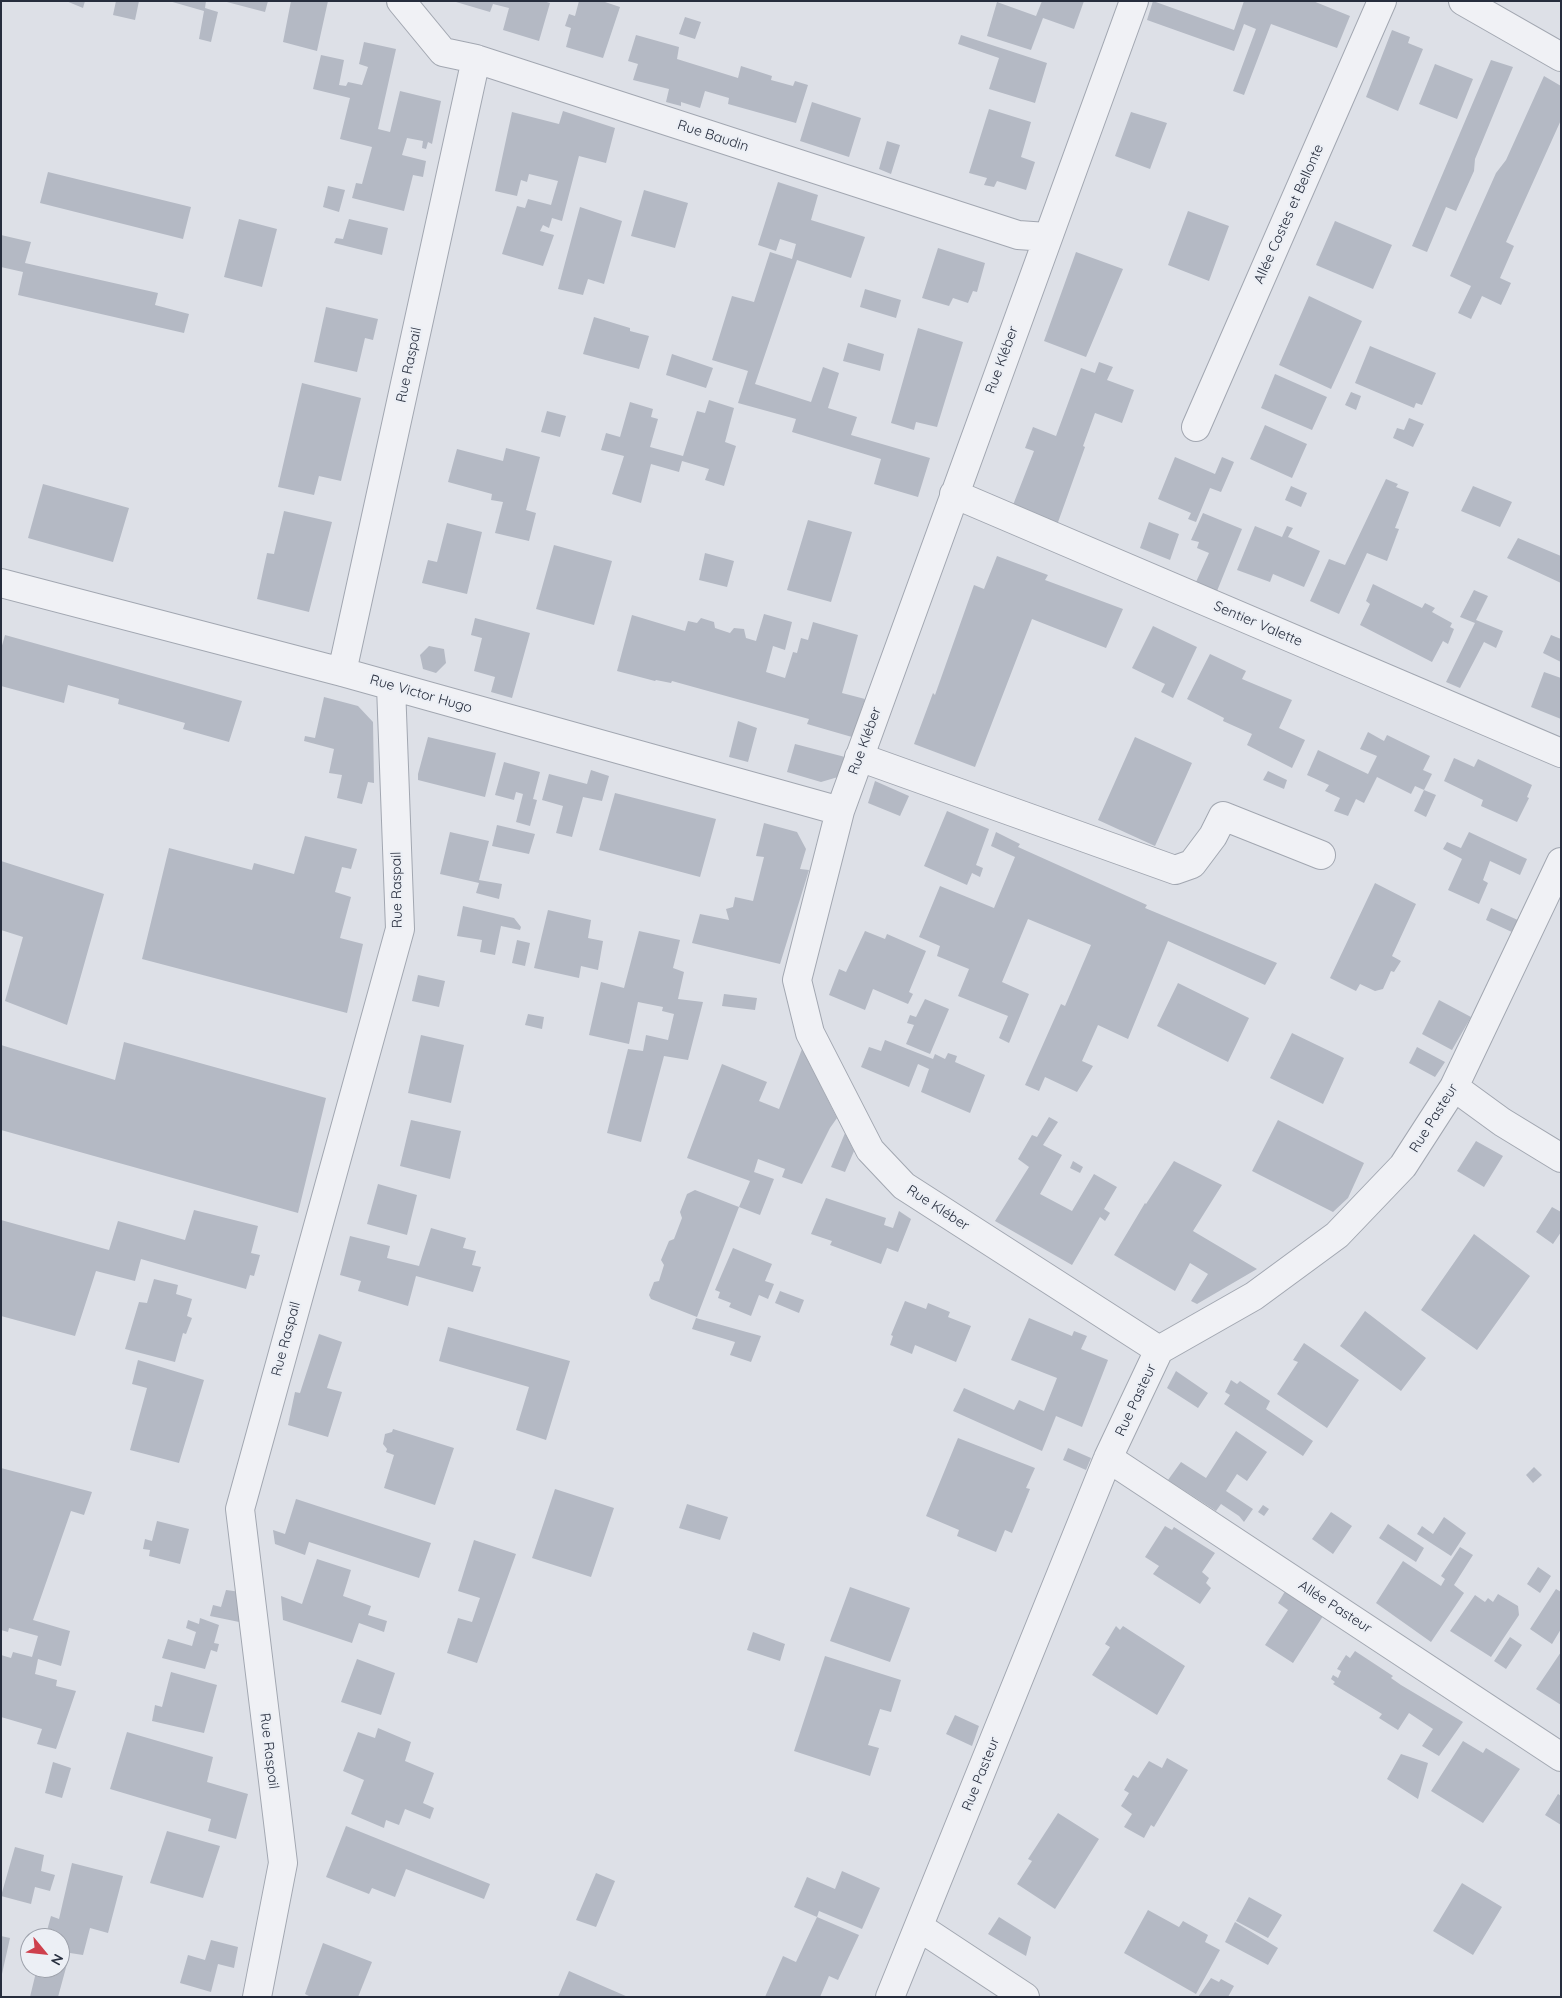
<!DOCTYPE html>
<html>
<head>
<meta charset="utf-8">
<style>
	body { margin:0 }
	#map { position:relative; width:1562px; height:1998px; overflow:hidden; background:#dde0e7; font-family:Quicksand,sans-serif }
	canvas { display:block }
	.frame { position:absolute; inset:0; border:2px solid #262d3d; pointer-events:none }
	.north { position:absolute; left:20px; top:1928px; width:50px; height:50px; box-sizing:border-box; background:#eceff5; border:1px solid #9da1ab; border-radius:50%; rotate:118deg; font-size:14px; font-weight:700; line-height:20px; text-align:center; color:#262d3d }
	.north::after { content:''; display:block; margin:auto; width:18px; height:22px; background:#ce404d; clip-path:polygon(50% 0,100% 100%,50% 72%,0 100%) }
</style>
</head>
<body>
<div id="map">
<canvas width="1562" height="1998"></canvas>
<div class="frame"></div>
<div class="north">N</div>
</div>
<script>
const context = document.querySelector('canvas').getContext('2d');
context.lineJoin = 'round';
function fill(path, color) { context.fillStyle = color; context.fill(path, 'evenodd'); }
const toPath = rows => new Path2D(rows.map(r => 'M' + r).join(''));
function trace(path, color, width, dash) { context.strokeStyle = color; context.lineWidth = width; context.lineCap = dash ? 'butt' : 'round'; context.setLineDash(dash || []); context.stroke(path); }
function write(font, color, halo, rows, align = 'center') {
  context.font = font + ' Quicksand,sans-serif'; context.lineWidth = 4.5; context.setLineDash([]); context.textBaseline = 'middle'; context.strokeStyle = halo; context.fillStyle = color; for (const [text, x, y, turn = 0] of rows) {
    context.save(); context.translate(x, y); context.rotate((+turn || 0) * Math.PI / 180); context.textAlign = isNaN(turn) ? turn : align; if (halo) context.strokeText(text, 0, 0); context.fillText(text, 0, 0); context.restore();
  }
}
const building = toPath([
	[66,1,85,1,83,8],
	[116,1,139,1,135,20,113,15],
	[169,1,206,1,205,8,218,12,211,42,199,39,204,11],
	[223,1,268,1,265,12],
	[291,1,328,1,317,51,283,42],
	[543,1,550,3,539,41,503,30,509,8,493,4,490,12,456,2],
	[579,1,602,1,620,7,603,58,566,47,571,28,565,26,569,14,575,16],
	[1042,1,1084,1,1074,29,1043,18,1031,50,987,36,997,2,1036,16],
	[1153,1,1234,30,1244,1,1313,1,1350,16,1337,48,1271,24,1244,95,1233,91,1256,29,1244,24,1234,51,1147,20],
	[685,17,701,22,695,39,679,34],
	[1392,30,1410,37,1408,43,1423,49,1398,111,1366,97],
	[636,35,679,47,677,59,738,78,741,66,772,76,771,80,793,86,795,81,808,85,796,123,728,104,729,98,705,91,700,108,681,102,681,106,666,102,669,89,633,80,638,64,628,61],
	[961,35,1047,63,1035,103,989,89,999,58,958,44],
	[364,42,396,49,378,129,390,132,400,91,441,101,432,144,428,142,426,149,422,148,423,141,407,138,402,155,426,161,423,177,413,175,404,211,352,198,356,183,362,184,372,147,340,139,350,98,313,89,321,55,344,60,339,85,346,86,348,82,362,85,368,67,359,64],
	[1491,60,1513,67,1475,159,1474,171,1456,211,1446,207,1427,252,1412,246],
	[1435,64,1473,79,1457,119,1419,104],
	[1544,76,1561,86,1561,120,1506,242,1514,246,1500,278,1511,283,1501,305,1482,296,1471,319,1458,313,1471,286,1450,276,1496,173,1506,160],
	[812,102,861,118,849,157,800,141],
	[989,109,1031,122,1021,157,1035,162,1026,190,997,181,994,187,984,185,987,178,969,173],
	[563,111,615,128,606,163,579,156,562,221,552,218,549,228,543,225,540,231,554,235,543,266,502,254,517,206,525,208,528,199,551,205,558,181,529,174,527,182,521,180,517,196,495,191,512,112,559,124],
	[1131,112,1167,123,1150,169,1115,156],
	[887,141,900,145,891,174,879,169],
	[48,172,191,207,183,239,40,203],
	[778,182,818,195,811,220,865,237,851,278,797,260,755,384,811,402,823,367,839,373,828,408,857,417,851,435,930,458,918,497,874,484,881,459,792,432,796,419,738,403,748,371,712,360,732,296,754,302,770,252,792,259,796,244,780,239,776,251,758,245],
	[328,186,345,190,339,212,323,207],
	[644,190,688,203,675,248,631,236],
	[580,207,622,221,604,284,588,279,583,295,558,289],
	[1188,211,1229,226,1209,281,1168,265],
	[239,219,277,229,262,287,224,277],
	[349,219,388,228,382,255,334,243,336,238,343,239],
	[1335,221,1392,245,1373,289,1316,265],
	[1,235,31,242,25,263,158,293,155,305,189,314,184,333,18,295,23,272,1,267],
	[938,248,985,263,977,292,973,291,968,303,953,298,949,306,922,298],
	[1076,252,1123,269,1086,357,1044,341],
	[865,289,901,300,896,318,860,307],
	[1309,296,1362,321,1331,389,1279,365],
	[326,307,378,319,373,340,365,338,357,372,314,362],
	[594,317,630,328,630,331,649,336,639,369,583,354],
	[918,328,963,342,937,427,916,422,914,430,891,423],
	[848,343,884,354,880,371,843,361],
	[1370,346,1436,373,1422,405,1416,403,1414,408,1355,383],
	[672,354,713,368,706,388,666,375],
	[1099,362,1113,367,1107,380,1134,390,1122,423,1095,413,1083,446,1085,447,1057,525,1053,524,1054,521,1013,505,1034,451,1025,448,1033,427,1056,436,1081,368,1095,373],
	[1275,374,1327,397,1312,430,1261,408],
	[302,383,361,398,341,481,319,476,314,495,278,487],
	[1351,392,1361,396,1356,410,1345,405],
	[709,400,734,408,725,442,736,446,724,486,705,480,709,469,682,461,679,472,651,464,641,503,612,494,624,456,601,450,606,433,620,437,630,402,653,409,651,417,658,419,650,447,683,456,697,411,705,413],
	[547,411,566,416,560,437,541,432],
	[1409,418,1424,424,1413,447,1393,438,1397,428,1404,430],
	[1265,425,1307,444,1292,478,1250,459],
	[506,448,540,457,526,510,536,513,529,541,495,533,503,502,491,500,492,494,448,482,457,449,503,461],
	[1175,457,1215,474,1222,457,1234,462,1221,492,1210,488,1196,522,1188,519,1191,513,1158,499],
	[1386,479,1398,484,1396,487,1409,492,1395,528,1399,529,1387,561,1367,553,1339,614,1310,601,1329,559,1345,565],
	[43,484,129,508,113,562,28,538],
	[1291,486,1307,493,1301,507,1285,500],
	[1473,486,1512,502,1500,527,1461,511],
	[284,511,332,522,309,612,257,599,267,553,274,554],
	[1203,513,1242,529,1217,591,1196,582,1209,553,1197,548,1199,542,1191,540],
	[808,520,852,532,831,602,787,590],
	[1149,522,1179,534,1170,560,1140,548],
	[447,523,482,532,467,594,422,583,428,560,437,562],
	[1255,526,1282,537,1287,526,1293,528,1288,537,1320,551,1304,587,1273,574,1270,582,1237,570],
	[1518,538,1561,556,1561,583,1507,558],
	[554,545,612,561,594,625,536,609],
	[705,553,734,561,727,587,699,580],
	[997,556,1048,575,1045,580,1123,609,1106,648,1032,619,975,767,914,744,933,693,935,695,974,585,984,589],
	[1373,584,1422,608,1425,603,1435,608,1432,612,1452,623,1450,627,1454,629,1448,644,1443,641,1432,662,1360,625,1370,604,1366,601],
	[1474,590,1488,596,1476,620,1503,631,1496,648,1484,642,1460,688,1446,682,1475,623,1460,617],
	[764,614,792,622,785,650,773,646,766,672,785,678,793,652,797,653,801,638,808,640,813,622,858,635,842,693,865,699,852,737,807,724,809,719,672,681,671,683,656,680,655,681,617,671,632,615,685,631,688,621,697,623,701,618,714,622,715,628,730,633,734,628,744,629,746,638,756,641],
	[475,618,530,633,512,698,491,692,495,677,474,671,482,638,471,635],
	[1153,626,1197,647,1173,698,1161,692,1165,684,1132,668],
	[5,635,242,701,229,742,183,729,185,723,118,704,119,699,68,685,64,703,1,686,1,649],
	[1551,635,1561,639,1561,662,1543,653],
	[429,646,444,649,446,663,436,673,423,669,420,655],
	[1210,654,1246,671,1242,679,1292,700,1279,728,1305,740,1292,768,1247,745,1252,734,1223,721,1224,718,1187,699],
	[1544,672,1561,678,1561,719,1531,707],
	[324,697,358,706,373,722,374,783,368,782,362,804,337,798,342,775,329,773,334,749,304,741,305,736,315,738],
	[738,721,757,728,748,762,729,757],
	[1368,732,1384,741,1387,735,1430,756,1423,770,1432,774,1424,790,1415,786,1411,794,1377,777,1364,803,1356,799,1348,816,1334,811,1340,798,1325,791,1329,785,1307,775,1318,750,1368,774,1377,756,1360,749],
	[428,737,496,753,485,797,418,780,418,774],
	[1135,737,1192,763,1155,846,1098,820],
	[795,744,845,757,838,777,821,782,787,772],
	[1454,758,1474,767,1478,759,1532,785,1527,797,1529,798,1517,822,1481,806,1483,800,1444,781],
	[504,762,540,772,533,799,537,800,530,826,516,822,523,794,516,792,514,800,495,795],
	[591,770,609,776,602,801,583,797,572,837,556,833,563,806,542,800,549,774,587,784],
	[1268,771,1287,780,1284,789,1263,780],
	[875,781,909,796,900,816,868,803],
	[1424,790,1436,795,1426,817,1414,811],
	[615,793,716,819,700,877,599,850],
	[947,811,989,829,976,865,983,868,980,877,972,873,967,885,924,866],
	[764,823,797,832,806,849,800,869,809,870,780,964,692,943,700,914,729,920,726,909,733,907,735,897,753,901,764,857,756,856],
	[497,825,535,834,529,854,492,846],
	[450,832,489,841,479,880,502,884,499,899,476,893,479,883,440,874],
	[996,832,1020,844,1018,847,1147,905,1145,908,1277,963,1265,985,1168,941,1128,1039,1098,1025,1082,1061,1093,1066,1077,1092,1045,1077,1039,1091,1025,1085,1061,1004,1065,1006,1091,945,1028,919,1002,982,1029,994,1009,1043,999,1038,1008,1016,958,996,969,969,937,956,940,946,919,937,940,886,994,908,1015,857,991,846],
	[1469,832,1527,859,1520,875,1490,861,1483,880,1488,883,1479,904,1448,890,1462,859,1443,849,1447,842,1461,848],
	[305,836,357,849,351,869,342,867,335,892,351,897,340,938,363,944,347,1013,142,959,169,848,252,870,254,863,294,874],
	[1,861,104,894,67,1025,5,1001,23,937,1,930],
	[1375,883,1416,904,1392,956,1401,961,1394,972,1391,971,1383,989,1375,991,1360,984,1356,991,1330,978],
	[463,906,514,918,521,927,520,930,501,926,495,955,480,952,482,940,457,936],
	[1491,908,1520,921,1514,933,1486,920],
	[548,910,591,920,588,938,603,941,598,970,581,966,579,978,534,968],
	[639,931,680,940,673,968,684,972,678,999,703,1002,688,1060,664,1056,641,1142,607,1133,628,1049,643,1051,646,1035,668,1040,674,1014,662,1011,663,1007,638,1002,629,1044,589,1035,601,982,624,988],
	[865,931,885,939,887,934,926,951,909,992,913,994,908,1004,873,989,865,1010,829,995,839,969,846,972],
	[517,940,530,943,525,966,512,963],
	[418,975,445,981,439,1007,412,1001],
	[1178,983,1249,1018,1228,1062,1157,1026],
	[724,994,757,998,755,1010,722,1006],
	[925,999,949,1009,930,1054,906,1044,914,1025,907,1023,910,1015,916,1017],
	[1439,1000,1471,1017,1452,1050,1422,1034],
	[528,1014,544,1017,542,1029,525,1025],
	[1292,1033,1344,1058,1323,1104,1270,1078],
	[421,1035,464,1045,451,1103,408,1093],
	[885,1040,933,1059,935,1054,945,1059,948,1053,957,1056,955,1062,985,1075,970,1113,921,1092,929,1069,918,1064,909,1087,861,1067,869,1047,881,1051],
	[124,1042,326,1098,298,1213,1,1130,1,1045,115,1080],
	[1417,1047,1445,1062,1435,1077,1409,1063],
	[802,1049,837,1118,830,1128,802,1184,782,1177,785,1169,758,1159,754,1172,774,1179,760,1215,739,1207,697,1317,651,1299,649,1295,654,1282,659,1281,664,1265,661,1260,669,1241,674,1239,682,1218,680,1212,687,1194,695,1190,739,1207,750,1181,687,1158,722,1064,767,1082,759,1101,779,1109],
	[1049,1117,1058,1122,1043,1145,1062,1155,1040,1194,1072,1211,1094,1174,1117,1187,1104,1209,1110,1213,1105,1221,1100,1217,1072,1265,995,1221,1029,1167,1018,1159,1032,1135,1037,1137],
	[411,1120,461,1131,450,1179,400,1166],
	[1278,1120,1364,1163,1348,1198,1333,1212,1252,1171],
	[845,1133,854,1151,845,1172,831,1167],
	[1476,1141,1503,1156,1484,1187,1457,1171],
	[1073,1161,1083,1167,1080,1173,1070,1168],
	[1174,1161,1222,1185,1193,1231,1257,1269,1197,1304,1191,1301,1208,1274,1190,1263,1175,1291,1114,1255,1145,1203,1146,1204],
	[378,1184,417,1195,407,1235,367,1224],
	[826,1198,886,1218,884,1225,893,1228,899,1211,911,1219,898,1252,887,1248,881,1264,830,1245,832,1241,811,1234],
	[1552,1207,1561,1212,1561,1232,1553,1244,1536,1232],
	[194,1210,258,1226,251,1253,260,1255,254,1276,250,1275,246,1289,141,1259,135,1281,96,1271,75,1336,1,1316,1,1220,109,1250,118,1221,185,1240],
	[431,1228,466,1238,463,1248,476,1251,472,1265,481,1267,473,1292,416,1276,408,1306,358,1291,361,1281,340,1275,350,1236,390,1246,387,1258,419,1266],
	[1474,1234,1530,1276,1477,1350,1421,1310],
	[733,1248,772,1264,765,1281,774,1284,768,1299,759,1295,751,1316,729,1307,731,1303,718,1298,720,1292,715,1290],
	[154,1279,178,1285,176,1294,192,1299,187,1316,192,1318,186,1334,183,1333,175,1362,125,1349,139,1302,147,1303],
	[780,1291,804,1300,799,1313,775,1303],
	[905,1301,926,1309,928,1303,950,1312,948,1317,971,1326,956,1362,915,1345,912,1354,890,1345,893,1336,891,1335],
	[1365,1311,1426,1358,1401,1391,1340,1346],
	[696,1318,761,1336,751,1362,730,1355,735,1342,692,1329],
	[1029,1318,1072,1336,1074,1331,1087,1336,1081,1349,1108,1360,1082,1427,1056,1416,1042,1451,953,1411,964,1388,1014,1410,1019,1400,1044,1411,1057,1378,1011,1360],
	[448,1327,570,1361,546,1440,516,1430,529,1387,439,1361],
	[319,1334,342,1342,327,1388,342,1392,328,1437,288,1425,295,1392,300,1393],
	[1304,1343,1359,1380,1327,1428,1277,1394,1298,1362,1293,1360],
	[138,1360,204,1380,179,1463,130,1450,147,1388,132,1384],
	[1176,1371,1208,1393,1198,1408,1167,1388],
	[1231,1380,1237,1384,1240,1381,1270,1401,1266,1409,1313,1441,1303,1456,1224,1404,1230,1395,1225,1392],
	[393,1429,454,1448,435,1505,384,1488,394,1455,386,1452,387,1449,383,1444,385,1434,392,1432],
	[1236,1431,1267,1452,1247,1481,1237,1474,1226,1491,1253,1509,1244,1522,1239,1516,1221,1504,1216,1511,1168,1480,1181,1462,1206,1478],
	[958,1438,1035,1468,1026,1488,1030,1489,1012,1533,1005,1530,996,1552,957,1536,959,1530,926,1516],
	[1068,1448,1091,1458,1086,1470,1063,1460],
	[1534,1467,1542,1475,1533,1483,1526,1475],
	[1,1468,92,1492,84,1515,71,1511,33,1620,70,1631,61,1666,38,1659,35,1674,57,1680,56,1686,76,1691,56,1749,37,1744,42,1729,1,1717,1,1655,11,1658,13,1652,32,1657,38,1636,9,1628,8,1632,1,1630],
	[555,1489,614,1508,591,1577,532,1558],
	[296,1499,431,1543,419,1578,309,1542,305,1555,275,1544,273,1530,285,1534],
	[687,1504,728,1517,720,1540,679,1528],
	[1263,1505,1269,1509,1264,1516,1258,1512],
	[1331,1512,1352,1526,1333,1554,1312,1539],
	[1444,1517,1466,1533,1451,1556,1417,1534,1422,1526,1433,1534],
	[157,1521,189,1529,180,1564,149,1556,150,1550,143,1549,145,1539,152,1541],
	[1388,1524,1424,1548,1416,1562,1379,1538],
	[1165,1526,1172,1530,1174,1527,1215,1553,1202,1572,1209,1578,1206,1583,1211,1588,1200,1604,1153,1574,1159,1566,1145,1557],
	[474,1540,516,1554,477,1663,447,1653,458,1618,472,1622,480,1598,458,1591],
	[1460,1547,1473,1555,1454,1585,1464,1593,1431,1642,1376,1603,1403,1561,1441,1586,1445,1579,1441,1576],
	[317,1559,351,1570,343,1596,371,1606,368,1615,387,1621,384,1632,359,1623,352,1643,283,1620,281,1596,302,1604],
	[1538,1567,1551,1576,1540,1593,1527,1584],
	[850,1587,910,1608,890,1662,830,1641],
	[1287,1588,1325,1613,1293,1663,1265,1645,1288,1610,1278,1603],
	[1556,1589,1561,1592,1561,1629,1552,1644,1530,1629],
	[226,1590,241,1592,244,1623,210,1616,213,1605,221,1607],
	[1498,1594,1518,1606,1519,1615,1491,1657,1450,1631,1475,1595,1485,1602,1488,1598,1493,1602],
	[200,1618,219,1625,214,1643,219,1644,217,1652,211,1650,205,1669,162,1658,168,1639,192,1646,196,1632,186,1628,188,1620,199,1624],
	[1116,1626,1120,1630,1123,1626,1185,1666,1157,1715,1092,1675,1110,1647,1105,1644],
	[753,1632,785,1644,780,1661,747,1650],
	[1510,1637,1522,1645,1506,1669,1494,1661],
	[1355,1651,1393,1676,1391,1678,1401,1685,1463,1722,1439,1756,1422,1746,1433,1729,1409,1713,1398,1730,1379,1718,1382,1714,1333,1684,1335,1682,1331,1679,1333,1675,1338,1678,1341,1671,1337,1669,1346,1655,1350,1658],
	[1561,1652,1561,1705,1536,1689],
	[825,1656,901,1680,891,1712,880,1709,868,1745,879,1748,870,1776,794,1751],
	[357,1659,395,1673,381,1715,341,1702],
	[171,1672,217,1685,204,1733,152,1721,155,1705,162,1707],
	[955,1715,979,1726,972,1746,946,1734],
	[378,1728,411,1742,405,1761,434,1773,423,1803,434,1808,430,1819,405,1809,399,1825,386,1820,384,1828,351,1814,364,1780,343,1771,358,1732,375,1738],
	[127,1732,213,1757,207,1782,248,1794,236,1839,208,1831,211,1819,110,1789],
	[1463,1741,1483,1753,1486,1748,1520,1769,1483,1823,1431,1791],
	[1401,1754,1428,1763,1418,1799,1387,1779],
	[1167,1758,1188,1770,1154,1827,1151,1825,1144,1838,1124,1827,1132,1814,1121,1806,1129,1793,1124,1790,1133,1775,1138,1778,1149,1761,1162,1768],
	[53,1762,71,1768,62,1798,45,1793],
	[1558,1794,1561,1796,1561,1825,1545,1815],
	[1058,1813,1099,1839,1055,1909,1017,1884,1032,1861,1028,1859],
	[346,1826,490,1884,484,1899,406,1869,395,1897,372,1888,369,1894,326,1877],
	[167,1831,220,1846,203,1898,150,1883],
	[15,1847,44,1855,41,1871,55,1875,50,1891,35,1887,31,1904,1,1896],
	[72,1863,123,1876,108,1933,90,1928,83,1955,70,1953,58,1997,30,1997,37,1968,60,1968,60,1938,45,1938,51,1916,59,1919],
	[842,1871,880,1888,862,1929,819,1911,817,1917,794,1907,807,1877,835,1889],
	[596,1873,615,1881,596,1927,576,1920],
	[1462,1883,1502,1907,1473,1955,1433,1931],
	[1249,1897,1282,1915,1268,1938,1236,1921],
	[1148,1910,1179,1927,1183,1921,1208,1935,1205,1942,1220,1950,1196,1994,1124,1953],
	[817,1917,859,1935,838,1980,829,1976,820,1997,765,1997,783,1956,796,1962],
	[999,1917,1031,1937,1026,1956,988,1934],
	[1235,1922,1278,1948,1268,1965,1225,1942],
	[1,1936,10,1938,2,1974,1,1974],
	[211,1940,238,1947,234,1968,218,1964,211,1992,180,1983,188,1955,205,1960],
	[323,1943,372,1962,358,1997,311,1997,305,1994],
	[569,1971,596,1983,628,1997,558,1997],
	[1211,1978,1219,1982,1221,1979,1234,1986,1228,1997,1198,1997]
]);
const minor = toPath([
	[401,1,443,52,476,59,1018,235,1047,237],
	[1134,1,840,811,797,980,810,1033,870,1150,904,1186,1159,1350],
	[1463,1,1561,57],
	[1196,427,1382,1],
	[954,494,1561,753],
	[1,583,342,672,840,811],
	[342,672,476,59],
	[859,757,1175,870,1192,864,1213,836,1223,816,1321,855],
	[1454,1087,1502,1122,1561,1158],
	[1108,1458,1561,1757],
	[919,1927,1025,1997],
	[257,1997,283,1863,240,1509,400,929,391,686],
	[890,1997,1108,1458,1159,1350,1254,1296,1337,1235,1403,1166,1454,1087,1561,862]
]);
const streetNames = [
	["Rue Baudin",713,136,18],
	["Allée Costes et Bellonte",1289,214,-66],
	["Rue Kléber",1002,360,-70],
	["Rue Raspail",409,365,-78],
	["Sentier Valette",1258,624,23],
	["Rue Victor Hugo",421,694,16],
	["Rue Kléber",865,741,-70],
	["Rue Raspail",397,890,-91],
	["Rue Pasteur",1434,1118,-58],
	["Rue Kléber",938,1208,33],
	["Rue Raspail",286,1339,-75],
	["Rue Pasteur",1136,1400,-65],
	["Allée Pasteur",1335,1607,33],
	["Rue Raspail",269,1751,83],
	["Rue Pasteur",981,1774,-68]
];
fill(building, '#b4b9c4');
trace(minor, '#a2a7b1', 30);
trace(minor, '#f0f1f5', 28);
write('14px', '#262d3d', '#eceff5', streetNames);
</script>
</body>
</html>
